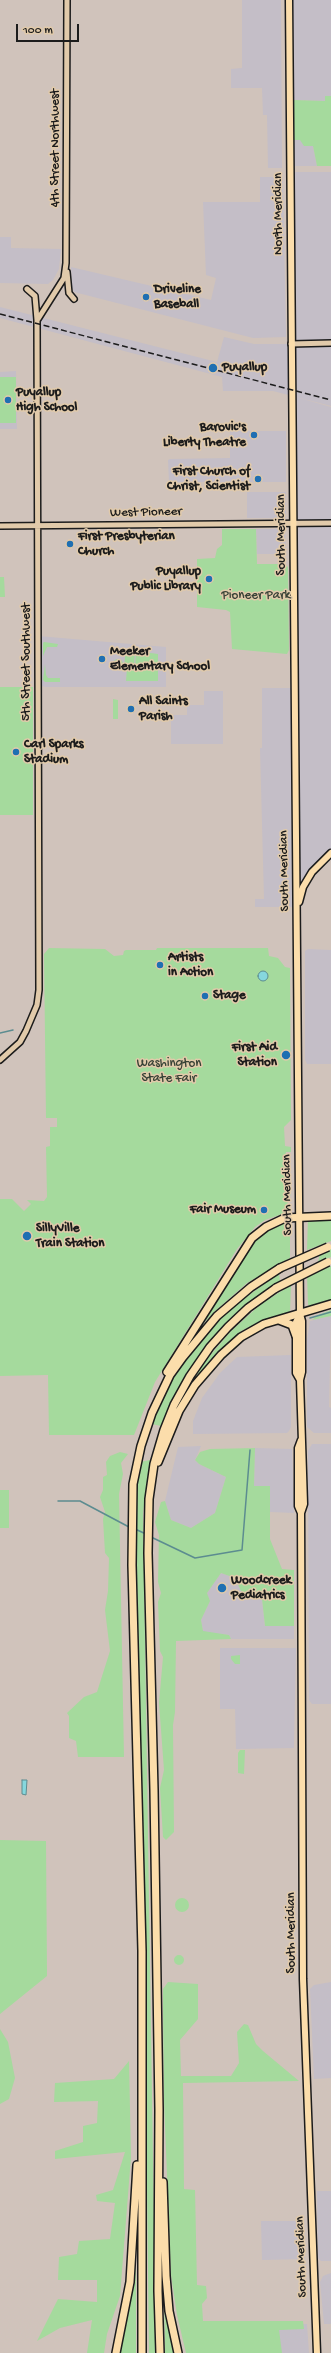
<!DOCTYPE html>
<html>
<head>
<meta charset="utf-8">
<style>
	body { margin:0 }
	#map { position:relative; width:331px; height:2353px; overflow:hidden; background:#d0c3bb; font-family:"Gochi Hand",sans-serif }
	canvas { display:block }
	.scale { position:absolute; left:16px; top:24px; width:63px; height:18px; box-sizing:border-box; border:2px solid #1c1c1c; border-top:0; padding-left:5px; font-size:12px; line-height:14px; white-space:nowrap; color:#1c1c1c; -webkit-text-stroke:3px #e1caaa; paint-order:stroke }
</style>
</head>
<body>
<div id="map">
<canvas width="331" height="2353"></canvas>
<div class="scale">100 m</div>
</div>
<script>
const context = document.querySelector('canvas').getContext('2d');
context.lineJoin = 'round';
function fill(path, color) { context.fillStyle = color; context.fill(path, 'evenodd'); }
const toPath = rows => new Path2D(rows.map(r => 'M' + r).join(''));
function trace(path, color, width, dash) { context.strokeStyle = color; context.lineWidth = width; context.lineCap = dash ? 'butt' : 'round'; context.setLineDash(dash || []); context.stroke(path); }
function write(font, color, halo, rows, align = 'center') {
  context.font = font + ' "Gochi Hand",sans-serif'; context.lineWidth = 3; context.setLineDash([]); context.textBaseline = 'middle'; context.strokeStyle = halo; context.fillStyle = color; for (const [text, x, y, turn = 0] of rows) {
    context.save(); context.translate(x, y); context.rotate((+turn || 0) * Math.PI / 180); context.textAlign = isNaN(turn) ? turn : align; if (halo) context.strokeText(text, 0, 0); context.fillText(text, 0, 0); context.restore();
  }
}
const built = toPath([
	[242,0,281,0,282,168,268,168,267,115,263,115,262,88,231,88,231,69,242,68],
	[292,0,331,0,331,96,325,96,325,101,293,100],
	[294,140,300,140,306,146,313,146,317,166,294,166],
	[290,172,331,172,331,406,273,391,223,391,222,377,0,318,0,307,217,362,224,337,254,344,291,344],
	[260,177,283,177,286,337,253,338,74,292,72,288,71,267,211,300,216,278,206,275,203,202,260,202],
	[0,237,11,237,11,248,61,249,59,269,53,280,48,284,0,283],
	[16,371,17,429,0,429,0,372],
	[296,397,331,407,331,853,316,867,296,907,255,907,255,899,264,899,260,748,262,748,262,688,294,688,292,428],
	[230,431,286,431,286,482,169,482,168,460,170,459,230,458],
	[247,492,286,492,286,518,247,518],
	[256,529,285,529,286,554,257,554],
	[38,636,166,647,166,687,46,687,38,685],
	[204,691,223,691,223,744,171,744,171,715,187,715,187,705,204,705],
	[308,949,331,950,331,1064,307,1064,305,1060,305,951],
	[331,1316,329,1407,331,1408,331,1433,314,1433,307,1427,307,1340,310,1321],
	[291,1355,291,1427,289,1431,287,1433,193,1434,193,1421,202,1398,220,1373,237,1357],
	[312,1444,331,1444,331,1704,312,1704,309,1700,308,1451],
	[201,1446,195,1460,199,1464,226,1477,215,1513,191,1528,171,1520,165,1501,178,1447],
	[255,1448,292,1449,294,1513,270,1512,270,1486,254,1486],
	[221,1573,235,1578,241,1591,262,1599,265,1626,294,1626,294,1639,231,1639,229,1635,203,1632,201,1620,210,1601,207,1593],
	[220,1648,296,1648,294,1748,236,1749,235,1709,220,1709],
	[331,1982,331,2078,314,2079,310,1989,314,1985],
	[317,2191,331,2191,331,2261,321,2261,318,2258],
	[261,2221,302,2221,305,2259,262,2260],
	[331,2273,331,2324,324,2324,320,2282,323,2276],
	[307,2324,309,2353,245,2353,245,2326]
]);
const green = toPath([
	[325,96,331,96,331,166,317,166,313,146,304,146,300,140,294,140,293,100,325,101],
	[0,377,16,377,16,423,0,423],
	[222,529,256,529,257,564,284,564,288,567,289,650,287,654,232,649,230,612,226,610,197,607,197,559,215,558,217,549,222,545],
	[0,577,4,577,5,597,0,597],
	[43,643,44,642,58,644,57,647,47,647,43,656],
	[126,649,135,650,134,667,124,666],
	[136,651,158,654,158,681,126,681,127,668,135,668],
	'113 664a5 5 0 1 1 10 0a5 5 0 1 1-10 0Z',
	[45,664,46,675,48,678,60,678,60,682,45,682,43,680],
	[0,687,33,687,33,815,0,815],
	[113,699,118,700,118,719,113,719],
	[49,948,105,949,114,956,123,955,124,951,126,950,156,950,157,948,268,948,269,956,278,958,285,967,290,968,291,1120,284,1127,285,1146,291,1147,291,1152,286,1152,285,1159,285,1172,291,1180,291,1193,286,1208,285,1213,265,1220,255,1227,237,1249,155,1382,134,1435,49,1435,48,1375,0,1376,0,1199,12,1199,24,1211,31,1204,27,1200,44,1201,47,1197,46,1147,50,1146,50,1127,57,1127,57,1118,46,1118,44,954],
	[308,1218,331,1218,331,1241,307,1250],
	[285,1221,289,1222,290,1225,290,1258,247,1283,214,1312,190,1338,249,1245,266,1229],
	[331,1249,331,1257,318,1262,320,1253],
	[331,1266,331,1301,309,1306,308,1304,307,1276],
	[279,1273,280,1281,248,1303,213,1337,186,1374,161,1426,152,1424,168,1387,188,1355,226,1312],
	[291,1285,290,1312,261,1321,241,1331,220,1351,188,1388,207,1359,231,1331,261,1304],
	[331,1310,331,1316,312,1320,318,1315],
	[255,1448,254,1486,270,1486,270,1539,282,1569,294,1570,294,1626,265,1626,262,1599,241,1591,235,1578,221,1573,207,1593,210,1601,201,1620,203,1631,229,1635,231,1639,176,1641,175,1712,173,1725,174,1832,166,1840,163,1837,160,1788,164,1770,159,1703,163,1657,160,1651,158,1602,161,1593,158,1582,159,1535,155,1522,161,1502,165,1501,171,1520,191,1528,215,1513,226,1477,199,1464,195,1460,200,1452,210,1449],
	[120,1452,128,1454,121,1463,123,1474,119,1494,124,1757,78,1757,76,1741,69,1738,69,1716,67,1713,84,1697,97,1692,110,1651,105,1610,108,1591,109,1558,105,1553,103,1519,105,1512,100,1497,103,1490,103,1477,107,1475,106,1462,110,1456],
	[150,1460,143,1513,156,2353,149,2353,143,1855,135,1524,136,1494,140,1462],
	[0,1490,9,1490,9,1528,0,1528],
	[240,1655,240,1664,235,1664,231,1659,231,1656],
	[240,1750,245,1750,244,1774,238,1773,238,1753],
	[0,1840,46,1841,47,1976,0,2014],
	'175 1905a7 7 0 1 1 14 0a7 7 0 1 1-14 0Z',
	'174 1960a5 5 0 1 1 10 0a5 5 0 1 1-10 0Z',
	[168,1982,198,1984,198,2019,180,2040,181,2076,231,2076,239,2063,237,2032,244,2024,248,2025,256,2044,263,2051,299,2081,183,2083,184,2189,195,2190,197,2285,206,2286,207,2298,202,2304,203,2321,303,2321,304,2329,279,2330,282,2353,186,2353,177,2315,171,2275,164,2101,163,2010,163,1989],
	[0,2029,8,2042,15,2078,9,2099,0,2104],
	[129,2061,131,2157,120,2296,107,2334,104,2353,87,2353,92,2320,60,2328,37,2341,58,2299,97,2302,97,2280,58,2280,59,2257,77,2254,79,2241,110,2239,115,2203,97,2201,96,2195,113,2190,125,2152,55,2159,55,2151,83,2142,83,2126,97,2123,98,2101,54,2102,55,2083,114,2079],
	[136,2264,136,2353,120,2353,130,2305],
	[164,2285,175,2353,165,2353]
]);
const water = toPath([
	'258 976a5 5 0 1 1 10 0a5 5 0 1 1-10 0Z',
	[22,1780,27,1780,26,1795,22,1794,22,1780]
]);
const stream = toPath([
	[0,1033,13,1030],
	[310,1318,331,1312],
	[58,1501,80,1501,129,1527],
	[135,1529,146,1534],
	[151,1537,195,1558,242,1550,250,1450]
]);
const secondary = toPath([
	[67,272,69,293,74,299],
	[38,319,64,278,66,263,67,0],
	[291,344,331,343],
	[0,526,331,523],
	[0,1060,20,1042,26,1031,37,1005,39,990,37,320,35,296,27,289]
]);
const primary = toPath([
	[289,0,300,1314,302,1321,302,1372,300,1380,304,1504,301,1513,303,1979,317,2353],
	[299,902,303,887,312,872,331,853],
	[300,1314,296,1322,296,1373,300,1380],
	[301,1513,298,1506,298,1448,301,1440]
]);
const highway = toPath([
	[279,1320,292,1325,296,1336],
	[167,1372,252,1238,266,1227,285,1218,331,1216],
	[158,1462,179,1411,195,1385,221,1355,241,1337,264,1324,331,1304],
	[163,2182,166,2276,169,2311,178,2353],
	[116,2353,130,2282,137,2165],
	[142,2353,142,1951,132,1565,133,1484,141,1446,152,1413,170,1375,183,1357,217,1316,251,1287,280,1268],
	[160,2353,158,2291,159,2110,154,1790,148,1553,149,1499,154,1464,164,1430,174,1405,190,1376,210,1347,228,1327,248,1308,276,1288]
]);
const rail = toPath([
	[0,314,331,400]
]);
const highwayBridge = toPath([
	[280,1268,328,1247],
	[276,1288,328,1262]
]);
const markers = [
	[146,297,4,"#1f6fb2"],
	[213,368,5,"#1f6fb2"],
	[8,400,4,"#1f6fb2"],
	[254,435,4,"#1f6fb2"],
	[258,479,4,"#1f6fb2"],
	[70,544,4,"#1f6fb2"],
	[209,579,4,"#1f6fb2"],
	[102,659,4,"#1f6fb2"],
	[131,709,4,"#1f6fb2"],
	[16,752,4,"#1f6fb2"],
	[160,965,4,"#1f6fb2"],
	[205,996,4,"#1f6fb2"],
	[286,1055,5,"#1f6fb2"],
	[264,1210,4,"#1f6fb2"],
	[27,1236,5,"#1f6fb2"],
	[222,1588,5,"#1f6fb2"]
];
const streetNames = [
	["4th Street Northwest",56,148,-90],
	["North Meridian",279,214,-90],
	["West Pioneer",146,513,-1],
	["South Meridian",282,535,-90],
	["5th Street Southwest",27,662,-90],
	["South Meridian",285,871,-91],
	["South Meridian",288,1195,-91],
	["South Meridian",292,1933,-90],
	["South Meridian",302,2257,-92]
];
const poiNames = [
	["Driveline",154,290],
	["Baseball",154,305],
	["Puyallup",222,368],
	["Puyallup",16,393],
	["High School",16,408],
	["Barovic's",246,428,"right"],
	["Liberty Theatre",246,443,"right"],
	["First Church of",250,472,"right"],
	["Christ, Scientist",250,487,"right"],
	["First Presbyterian",78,537],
	["Church",78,552],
	["Puyallup",201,572,"right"],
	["Public Library",201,587,"right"],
	["Meeker",110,652],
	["Elementary School",110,667],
	["All Saints",139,702],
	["Parish",139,717],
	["Carl Sparks",24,745],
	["Stadium",24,760],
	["Artists",168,958],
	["in Action",168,973],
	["Stage",213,996],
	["First Aid",277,1048,"right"],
	["Station",277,1063,"right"],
	["Fair Museum",256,1210,"right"],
	["SillyVille",36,1229],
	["Train Station",36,1244],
	["Woodcreek",231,1581],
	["Pediatrics",231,1596]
];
const parkNames = [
	["Pioneer Park",256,596],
	["Washington",169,1064],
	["State Fair",169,1079]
];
fill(built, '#c4bec7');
fill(green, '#a5da9d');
fill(water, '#86d7dd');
trace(water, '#5c8c90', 1);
trace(stream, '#5c8c90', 1.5);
trace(secondary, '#1c1c1c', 8);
trace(primary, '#1c1c1c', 9);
trace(highway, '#1c1c1c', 10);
trace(secondary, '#e1caaa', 5);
trace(primary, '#fbddab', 6);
trace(highway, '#fbddab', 7);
trace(rail, '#1c1c1c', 1.5, [6, 3]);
trace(highwayBridge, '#1c1c1c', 10, []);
trace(highwayBridge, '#fbddab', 7);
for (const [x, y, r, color] of markers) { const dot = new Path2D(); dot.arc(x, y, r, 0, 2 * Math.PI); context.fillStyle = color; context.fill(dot); trace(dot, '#e1caaa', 1.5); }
write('13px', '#1c1c1c', '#e1caaa', streetNames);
write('bold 13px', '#1c1c1c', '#e1caaa', poiNames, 'left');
write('13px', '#374236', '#e1caaa', parkNames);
</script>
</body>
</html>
